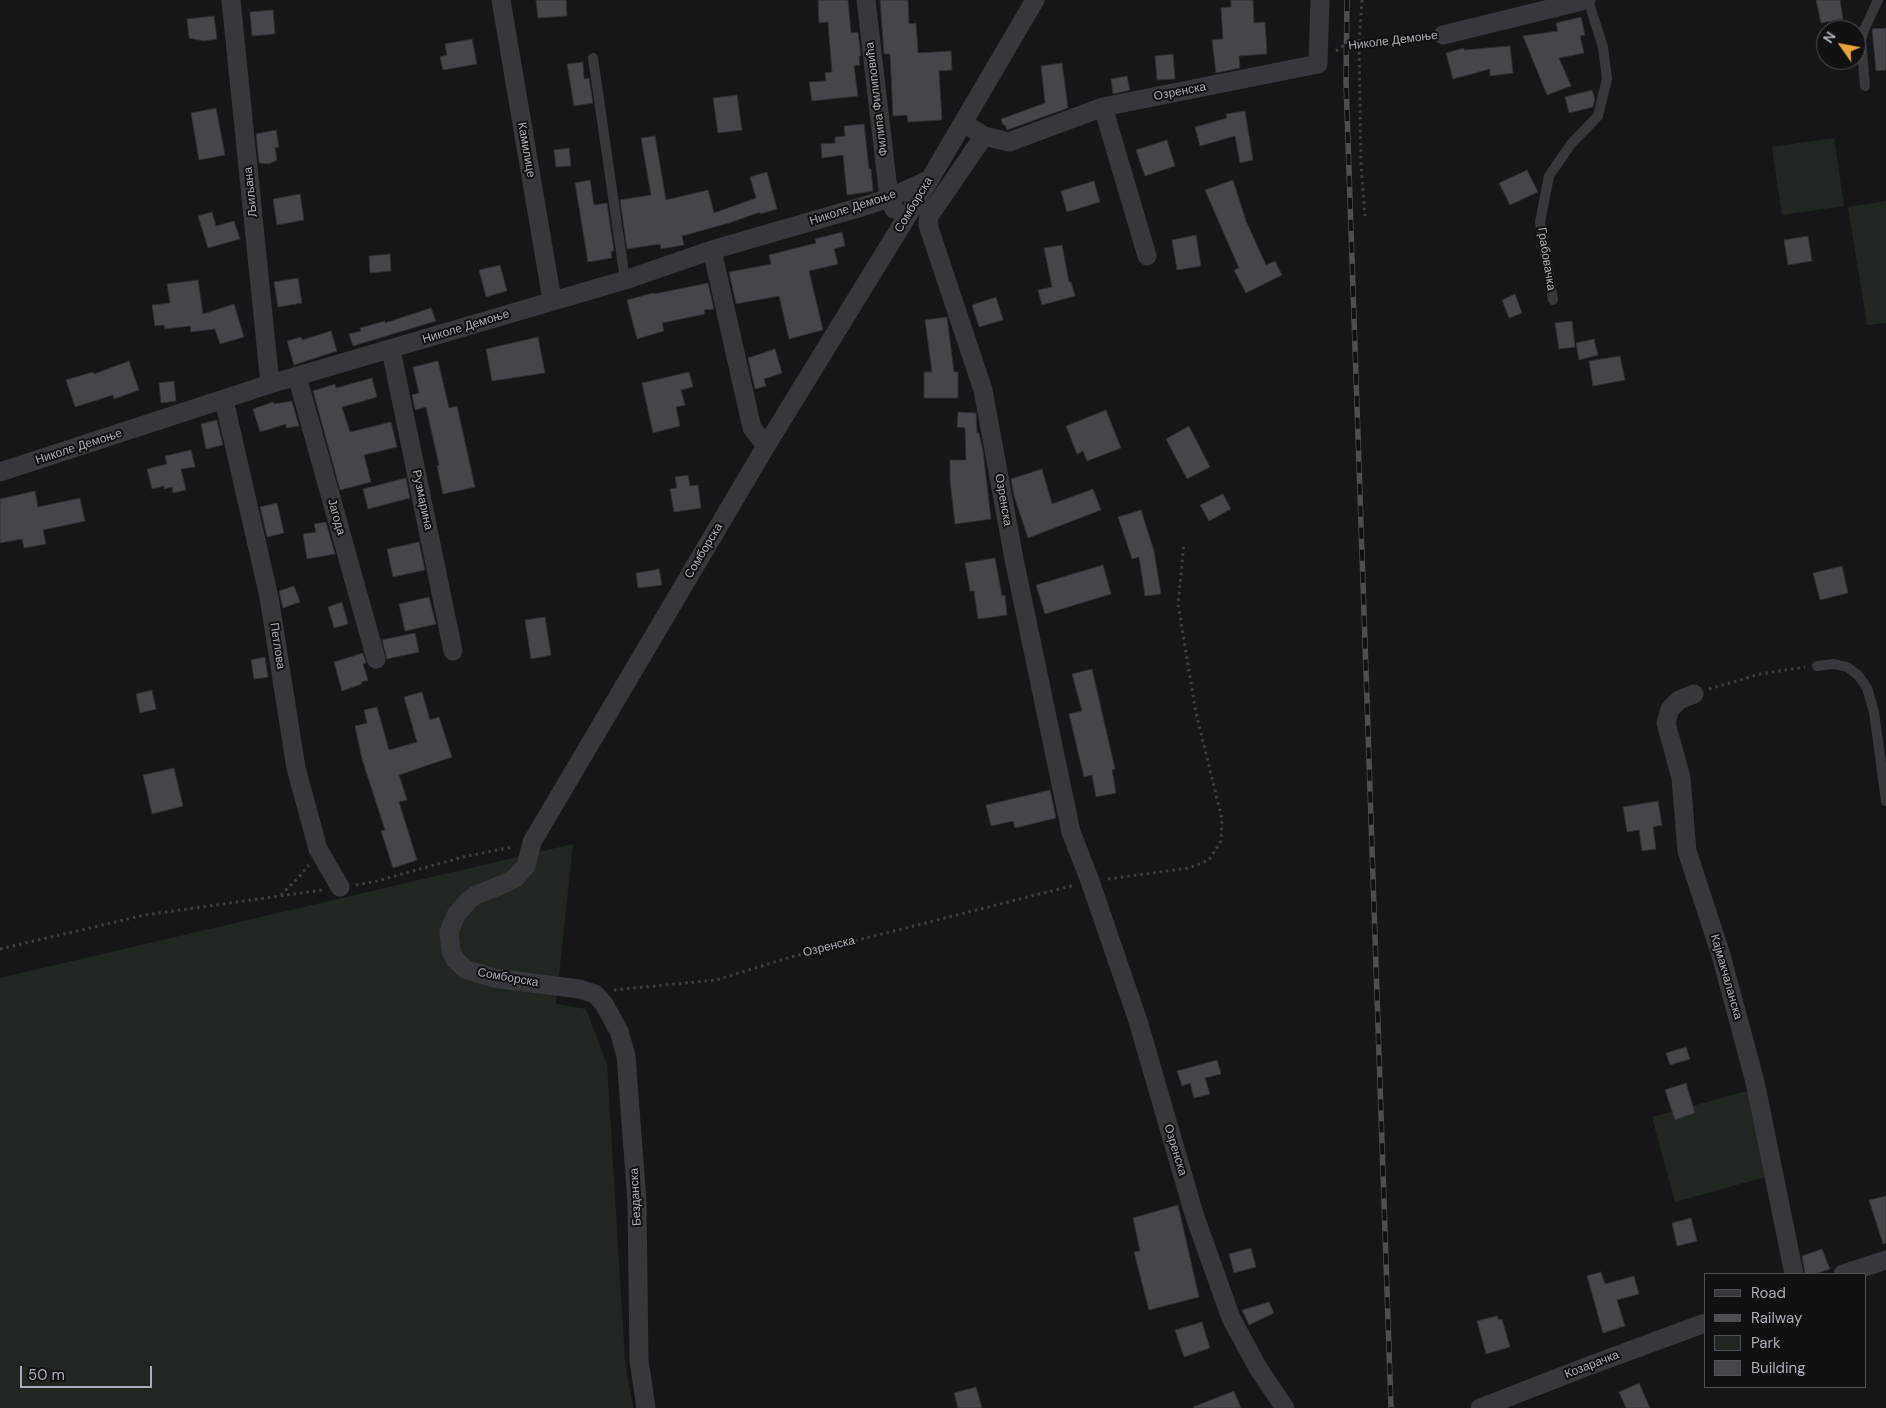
<!DOCTYPE html>
<html>
<head>
<meta charset="utf-8">
<style>
	body { margin:0 }
	#map { position:relative; width:1886px; height:1408px; overflow:hidden; background:#161618; font-family:"DM Sans",sans-serif }
	canvas { display:block }
	.legend { position:absolute; left:1704px; top:1273px; width:162px; height:115px; box-sizing:border-box; background:#111113; border:1px solid #4d5055; margin:0; padding:6px 9px; list-style:none; font-size:15px; color:#a8aeb7 }
	.legend li { display:flex; align-items:center; gap:10px; height:25px }
	.legend b { width:25px; border:1px solid #4d5055 }
	.north { position:absolute; left:1816px; top:20px; width:50px; height:50px; box-sizing:border-box; background:#111113; border:1px solid #4d5055; border-radius:50%; rotate:303deg; font-size:14px; font-weight:700; line-height:20px; text-align:center; color:#a8aeb7 }
	.north::after { content:''; display:block; margin:auto; width:18px; height:22px; background:#eaa23b; clip-path:polygon(50% 0,100% 100%,50% 72%,0 100%) }
	.scale { position:absolute; left:20px; top:1366px; width:132px; height:22px; box-sizing:border-box; border:2px solid #a8aeb7; border-top:0; padding-left:6px; font-size:15px; line-height:18px; white-space:nowrap; color:#a8aeb7; -webkit-text-stroke:4px #111113; paint-order:stroke }
</style>
</head>
<body>
<div id="map">
<canvas width="1886" height="1408"></canvas>
<ul class="legend">
<li><b style="height:6px;background:#37383d"></b>Road</li>
<li><b style="height:6px;background:#4c4e53"></b>Railway</li>
<li><b style="height:14px;background:#202721"></b>Park</li>
<li><b style="height:14px;background:#45464b"></b>Building</li>
</ul>
<div class="north">N</div>
<div class="scale">50 m</div>
</div>
<script>
const context = document.querySelector('canvas').getContext('2d');
context.lineJoin = 'round';
function fill(path, color) { context.fillStyle = color; context.fill(path, 'evenodd'); }
const toPath = rows => new Path2D(rows.map(r => 'M' + r).join(''));
function trace(path, color, width, dash) { context.strokeStyle = color; context.lineWidth = width; context.lineCap = dash ? 'butt' : 'round'; context.setLineDash(dash || []); context.stroke(path); }
function write(font, color, halo, rows, align = 'center') {
  context.font = font + ' "DM Sans",sans-serif'; context.lineWidth = 4; context.setLineDash([]); context.textBaseline = 'middle'; context.strokeStyle = halo; context.fillStyle = color; for (const [text, x, y, turn = 0] of rows) {
    context.save(); context.translate(x, y); context.rotate((+turn || 0) * Math.PI / 180); context.textAlign = isNaN(turn) ? turn : align; if (halo) context.strokeText(text, 0, 0); context.fillText(text, 0, 0); context.restore();
  }
}
const green = toPath([
	[1834,138,1844,206,1782,215,1772,147],
	[1886,201,1886,323,1867,325,1848,207],
	[573,844,556,1004,586,1009,607,1064,625,1361,633,1408,0,1408,0,978],
	[1747,1091,1769,1176,1675,1202,1652,1117]
]);
const building = toPath([
	[536,0,566,0,567,16,538,18,536,0],
	[818,0,848,0,851,33,858,32,861,56,859,56,860,65,854,66,858,96,812,101,809,82,826,81,825,73,832,72,828,22,819,23,818,0],
	[880,0,908,0,909,24,916,23,918,53,951,51,952,70,939,71,942,120,908,122,907,115,893,116,890,54,884,54,880,0],
	[1231,0,1253,0,1254,23,1265,22,1267,54,1239,56,1240,68,1216,73,1212,40,1223,39,1221,8,1231,7,1231,0],
	[1816,0,1840,0,1843,19,1821,23,1816,0],
	[273,10,275,34,252,36,250,12,273,10],
	[214,16,217,39,204,41,189,38,187,19,214,16],
	[1581,17,1585,35,1580,36,1584,53,1559,58,1571,86,1547,95,1523,36,1558,31,1556,23,1581,17],
	[1886,28,1886,70,1876,71,1872,29,1886,28],
	[472,39,477,64,443,70,440,57,447,55,445,44,472,39],
	[1510,46,1513,73,1490,76,1490,69,1453,79,1446,53,1464,48,1464,50,1510,46],
	[1173,54,1175,79,1157,80,1155,56,1173,54],
	[583,62,584,79,589,78,593,103,574,106,567,64,583,62],
	[1062,63,1068,108,1007,130,1005,125,1003,125,1001,119,1045,103,1041,66,1062,63],
	[1127,76,1130,90,1113,94,1111,79,1127,76],
	[1592,90,1595,99,1593,107,1569,113,1565,97,1592,90],
	[737,95,742,130,718,133,713,98,737,95],
	[216,108,225,155,199,160,191,113,216,108],
	[1245,111,1253,160,1240,163,1235,136,1200,146,1195,127,1227,118,1226,114,1245,111],
	[864,124,869,169,871,169,873,191,847,195,843,155,822,158,821,144,835,143,835,137,845,136,844,126,864,124],
	[276,130,279,147,275,148,277,160,269,164,259,163,256,134,276,130],
	[655,136,666,200,708,190,714,213,756,198,750,177,767,172,777,209,760,214,760,212,729,223,682,236,684,245,661,249,660,244,627,249,620,200,651,195,641,138,655,136],
	[1167,140,1175,166,1145,176,1136,150,1167,140],
	[569,148,571,166,556,167,554,150,569,148],
	[1527,170,1538,192,1510,205,1499,183,1527,170],
	[590,180,594,205,607,203,614,251,611,251,612,258,588,262,575,183,590,180],
	[1233,180,1246,221,1266,265,1275,261,1282,275,1246,293,1234,270,1239,268,1205,190,1233,180],
	[1094,181,1100,202,1067,212,1061,191,1094,181],
	[300,194,304,220,277,225,273,199,300,194],
	[212,212,216,226,234,221,240,239,208,248,198,216,212,212],
	[842,232,845,246,834,249,838,264,809,271,823,330,789,339,779,296,736,304,729,272,771,264,769,255,816,243,815,239,842,232],
	[1196,235,1201,266,1177,270,1172,240,1196,235],
	[1808,236,1812,261,1788,265,1784,240,1808,236],
	[1062,245,1069,282,1071,282,1075,296,1042,305,1038,290,1052,287,1044,248,1062,245],
	[390,254,391,271,370,273,369,256,390,254],
	[500,265,507,291,486,297,479,270,500,265],
	[298,278,302,303,278,307,274,282,298,278],
	[198,280,203,314,234,304,244,337,220,344,215,329,191,332,190,326,165,329,164,325,155,326,152,305,170,303,167,284,198,280],
	[708,283,714,309,704,310,705,314,662,323,664,331,637,339,627,300,653,293,654,294,708,283],
	[1515,294,1522,313,1509,318,1502,300,1515,294],
	[996,297,1003,320,979,327,972,305,996,297],
	[431,308,436,321,353,346,349,334,361,331,360,328,385,321,385,323,431,308],
	[947,317,954,372,958,372,958,398,924,398,924,372,932,372,925,320,947,317],
	[1572,321,1575,347,1559,349,1555,323,1572,321],
	[331,331,337,351,294,365,287,341,301,337,302,340,331,331],
	[538,337,545,373,492,381,486,349,538,337],
	[1594,339,1598,355,1579,360,1576,343,1594,339],
	[775,349,782,373,764,379,766,386,755,389,748,358,775,349],
	[1620,356,1625,380,1593,386,1589,361,1620,356],
	[129,361,139,390,114,399,113,395,75,407,66,380,93,372,94,374,129,361],
	[438,361,449,408,457,406,475,487,443,494,437,466,439,465,426,407,415,410,412,395,419,393,413,367,438,361],
	[689,372,693,387,681,390,685,405,676,407,680,426,653,433,642,383,689,372],
	[372,378,377,397,342,407,350,432,391,422,397,447,364,455,371,482,340,490,313,391,335,384,336,388,372,378],
	[174,381,176,401,161,403,159,383,174,381],
	[292,401,299,426,286,428,286,424,260,432,253,409,273,402,274,404,292,401],
	[1106,410,1121,448,1087,461,1083,451,1077,454,1066,426,1106,410],
	[958,412,976,413,977,433,979,433,983,451,991,519,955,524,950,480,950,460,966,460,965,428,957,427,958,412],
	[217,420,223,445,206,449,201,424,217,420],
	[1189,426,1210,467,1187,479,1166,439,1189,426],
	[191,450,195,467,181,469,186,490,173,493,172,487,164,489,164,486,152,489,147,469,167,464,165,456,191,450],
	[1042,469,1052,504,1093,489,1101,510,1028,538,1014,496,1011,479,1042,469],
	[688,475,690,486,698,485,701,508,674,512,670,489,677,488,675,477,688,475],
	[406,478,410,498,368,509,363,489,406,478],
	[35,491,38,507,80,498,85,521,43,530,46,544,24,548,22,539,0,543,0,499,35,491],
	[1223,494,1231,509,1209,521,1200,505,1223,494],
	[277,503,284,533,267,537,260,507,277,503],
	[1141,510,1154,551,1161,594,1145,596,1139,557,1132,559,1118,517,1141,510],
	[326,522,335,554,307,559,303,534,316,532,314,524,326,522],
	[419,542,425,570,393,577,387,549,419,542],
	[995,558,1002,596,1005,595,1007,615,978,619,974,591,970,591,965,563,995,558],
	[1103,565,1111,594,1045,614,1036,585,1103,565],
	[1842,566,1848,593,1820,600,1813,573,1842,566],
	[659,569,662,585,638,588,636,573,659,569],
	[294,586,300,602,283,608,279,591,294,586],
	[429,597,436,624,405,631,399,604,429,597],
	[342,602,348,624,334,628,328,607,342,602],
	[545,617,551,655,531,659,525,620,545,617],
	[415,633,419,652,387,659,382,640,415,633],
	[363,653,366,663,363,664,368,680,361,682,362,684,342,691,334,662,363,653],
	[265,657,268,677,254,679,251,660,265,657],
	[1092,669,1115,769,1112,770,1116,793,1096,797,1092,775,1084,777,1069,714,1082,711,1072,674,1092,669],
	[152,690,156,709,140,713,136,694,152,690],
	[422,692,430,720,439,717,452,757,399,775,407,800,399,802,417,860,393,868,381,831,385,830,362,759,355,726,367,723,364,710,377,707,389,750,417,742,404,697,422,692],
	[174,768,183,806,152,814,143,775,174,768],
	[1050,790,1056,818,1015,828,1013,821,991,826,986,805,1050,790],
	[1658,801,1662,825,1653,827,1656,849,1642,851,1639,830,1627,832,1623,807,1658,801],
	[1686,1047,1690,1059,1670,1065,1666,1053,1686,1047],
	[1217,1060,1221,1074,1205,1078,1210,1094,1194,1098,1190,1083,1182,1086,1177,1071,1217,1060],
	[1686,1083,1695,1113,1675,1120,1665,1090,1686,1083],
	[1886,1196,1886,1243,1883,1244,1869,1200,1886,1196],
	[1178,1205,1199,1297,1149,1310,1134,1252,1140,1251,1133,1218,1178,1205],
	[1691,1218,1697,1241,1677,1246,1672,1223,1691,1218],
	[1251,1248,1256,1267,1234,1273,1229,1254,1251,1248],
	[1822,1249,1830,1269,1815,1274,1805,1274,1802,1256,1822,1249],
	[1601,1272,1605,1284,1634,1276,1639,1294,1617,1300,1625,1326,1603,1333,1587,1276,1601,1272],
	[1269,1302,1274,1313,1249,1325,1242,1310,1269,1302],
	[1497,1316,1499,1320,1502,1319,1510,1347,1486,1354,1477,1321,1497,1316],
	[1202,1322,1210,1348,1184,1357,1175,1330,1202,1322],
	[1639,1383,1650,1408,1626,1408,1619,1392,1639,1383],
	[976,1387,982,1408,958,1408,954,1393,976,1387],
	[1234,1391,1241,1408,1194,1408,1193,1407,1234,1391]
]);
const path = toPath([
	[1362,0,1359,43,1361,165,1365,216],
	[1336,51,1346,44,1428,36],
	[1709,689,1760,674,1805,667],
	[1108,879,1189,868,1209,860,1221,841,1222,819,1196,713,1178,604,1184,543],
	[356,885,377,881,463,857,512,847],
	[281,895,298,878,309,865],
	[0,949,145,915,322,890],
	[614,990,716,980,791,957,1075,885]
]);
const lane = toPath([
	[593,58,625,280],
	[1865,86,1861,40,1864,30,1878,0],
	[1553,300,1540,222,1549,176,1571,144,1598,116,1607,79,1603,47,1588,0],
	[1817,666,1834,664,1847,667,1858,675,1867,688,1874,712,1886,801]
]);
const street = toPath([
	[231,0,270,384],
	[501,0,552,300],
	[866,0,889,198,894,209],
	[1443,35,1586,0],
	[1103,107,1147,256],
	[973,129,984,136,1009,142,1103,107,1318,64,1320,0],
	[984,136,929,216,928,225,983,390,1014,559,1071,832,1090,881,1138,1021,1194,1214,1231,1318,1258,1368,1285,1408],
	[712,250,752,428,766,446],
	[391,350,453,651],
	[297,376,376,659],
	[224,400,269,597,296,768,318,849,340,887],
	[0,472,270,384,625,280,712,250,868,205,889,198,930,179],
	[1694,694,1679,700,1670,709,1666,723,1681,778,1687,851,1721,955,1755,1082,1794,1274],
	[1843,1274,1886,1260],
	[646,1408,639,1360,637,1202,626,1056,619,1031,604,1004,595,994,579,989,493,978,465,969,455,959,451,951,449,932,456,915,469,900,476,895,506,883,515,878,526,866,532,842,766,446,930,179,1035,0],
	[1480,1408,1591,1365,1705,1323]
]);
const rail = toPath([
	[1347,0,1346,82,1391,1408]
]);
const streetNames = [
	["Николе Демоње",1393,41,-7],
	["Озренска",1180,92,-11],
	["Филипа Филиповића",877,99,-97],
	["Камилице",526,150,80],
	["Љиљана",251,192,-96],
	["Сомборска",914,205,-59],
	["Николе Демоње",853,208,-18],
	["Грабовачка",1546,259,81],
	["Николе Демоње",466,327,-17],
	["Николе Демоње",79,447,-18],
	["Рузмарина",422,500,78],
	["Озренска",1003,500,80],
	["Јагода",336,517,74],
	["Сомборска",704,551,-59],
	["Петлова",277,646,81],
	["Озренска",829,947,-14],
	["Кајмакчаланска",1726,977,74],
	["Сомборска",508,978,10],
	["Озренска",1175,1150,73],
	["Безданска",636,1197,-93],
	["Козарачка",1592,1365,-21]
];
fill(green, '#202721');
fill(building, '#45464b');
trace(building, '#303034', 1);
trace(path, '#3d3f43', 3, [2.5, 4]);
trace(lane, '#37383d', 10);
trace(street, '#37383d', 19);
trace(rail, '#4c4e53', 5.5);
trace(rail, '#111113', 4, [11]);
write('12px', '#a8aeb7', '#111113', streetNames);
</script>
</body>
</html>
